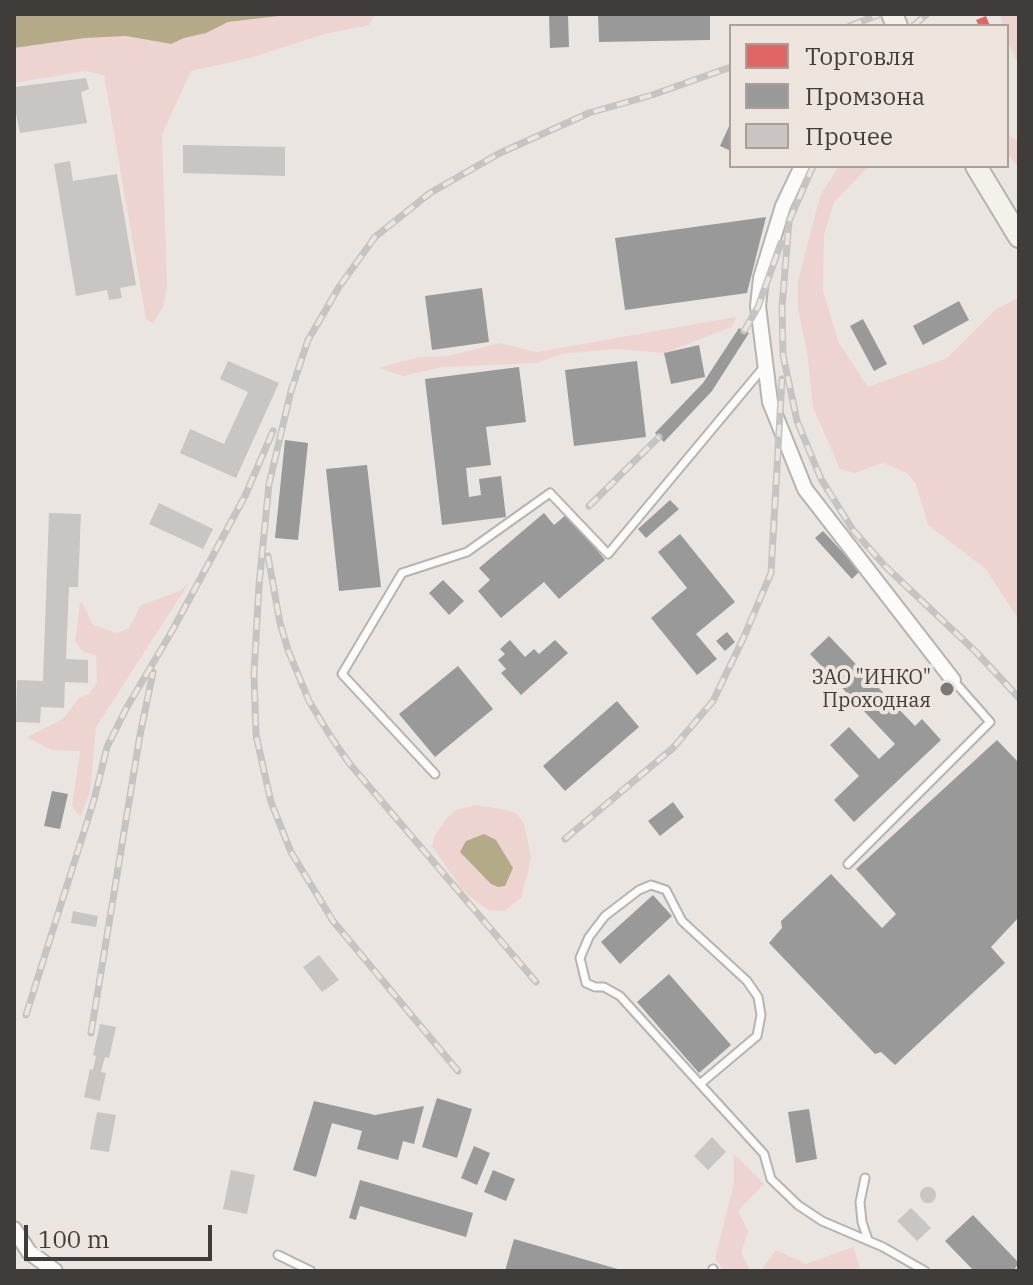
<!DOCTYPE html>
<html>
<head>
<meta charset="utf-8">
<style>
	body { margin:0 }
	#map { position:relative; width:1033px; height:1285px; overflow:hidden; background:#eae5e0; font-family:"IBM Plex Serif",serif }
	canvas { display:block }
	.frame { position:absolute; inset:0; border:16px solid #403c39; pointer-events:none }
	.legend { position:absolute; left:729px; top:24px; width:280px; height:144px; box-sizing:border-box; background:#ede4dd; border:2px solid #a8a19b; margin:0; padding:10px 14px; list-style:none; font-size:24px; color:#403c39 }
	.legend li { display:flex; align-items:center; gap:16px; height:40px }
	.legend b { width:40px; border:2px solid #a8a19b }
	.scale { position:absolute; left:24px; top:1225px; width:188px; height:36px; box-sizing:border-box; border:4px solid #403c39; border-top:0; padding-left:10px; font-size:24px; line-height:28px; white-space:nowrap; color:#403c39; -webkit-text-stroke:6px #ede4dd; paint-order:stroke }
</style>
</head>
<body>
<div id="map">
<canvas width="1033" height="1285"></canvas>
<div class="frame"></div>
<ul class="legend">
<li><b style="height:22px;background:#e06666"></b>Торговля</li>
<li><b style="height:22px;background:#999"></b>Промзона</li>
<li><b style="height:22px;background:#c9c5c2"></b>Прочее</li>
</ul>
<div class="scale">100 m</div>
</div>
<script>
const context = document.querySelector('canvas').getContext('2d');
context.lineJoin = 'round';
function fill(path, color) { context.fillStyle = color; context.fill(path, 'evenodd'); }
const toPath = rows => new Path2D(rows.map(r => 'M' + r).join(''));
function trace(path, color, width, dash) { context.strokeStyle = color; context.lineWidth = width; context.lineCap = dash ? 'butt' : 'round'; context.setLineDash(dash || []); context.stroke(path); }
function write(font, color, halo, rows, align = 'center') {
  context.font = font + ' "IBM Plex Serif",serif'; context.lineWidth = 8; context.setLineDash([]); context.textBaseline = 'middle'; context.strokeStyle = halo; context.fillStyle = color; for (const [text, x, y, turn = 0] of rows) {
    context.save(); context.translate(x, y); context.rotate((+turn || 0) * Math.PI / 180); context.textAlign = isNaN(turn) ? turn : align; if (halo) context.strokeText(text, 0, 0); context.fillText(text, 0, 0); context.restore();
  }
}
const green = toPath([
	[296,14,375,14,369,25,325,34,250,58,191,71,162,135,167,287,163,307,153,323,146,319,104,75,85,71,14,83,14,48,85,38,126,36,171,44,184,38,206,33,228,22],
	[1000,14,1019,14,1019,66,1007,40,1007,26,1003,26],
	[1007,134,1016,140,1019,137,1019,169,1007,153],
	[839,166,869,166,834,202,824,235,823,291,839,343,868,387,947,358,995,310,1019,297,1019,626,1017,617,986,569,928,525,916,484,907,473,883,463,855,473,840,469,813,407,807,351,798,310,798,281,820,196],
	[736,317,732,327,664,353,615,349,561,354,537,363,442,367,403,376,379,368,419,357,449,356,499,343,537,352],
	[189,583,96,727,90,792,80,817,72,806,80,751,51,750,27,737,63,719,79,698,90,694,97,682,96,655,83,652,75,642,80,603,82,602,93,625,117,633,129,628,141,605,180,591],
	[475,805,507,810,517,814,524,824,531,857,529,868,521,898,504,911,488,910,469,896,459,885,432,846,435,835,448,817,456,810],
	[734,1154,764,1184,738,1211,748,1231,741,1252,750,1271,725,1271,715,1259,734,1183],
	[853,1247,861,1271,761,1271,776,1250,806,1264]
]);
const water = toPath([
	[14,14,296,14,228,22,206,33,184,38,171,44,126,36,85,38,14,48],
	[484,834,496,840,513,868,505,886,498,887,491,884,460,852,466,841]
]);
const shops = toPath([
	[986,16,990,26,979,26,976,20]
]);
const industry = toPath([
	[549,14,568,14,569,47,550,48],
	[598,14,710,14,710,40,599,42],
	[731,122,731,151,720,146],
	[766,217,747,293,625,310,615,238],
	[482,288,489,342,432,350,425,296],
	[959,301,969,320,923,345,913,326],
	[863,319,887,364,874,371,850,326],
	[739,328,749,333,712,391,664,442,655,433,703,383],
	[699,345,705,377,671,384,664,353],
	[637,361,646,437,574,446,565,370],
	[519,367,526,422,486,427,491,465,466,468,469,497,481,495,479,479,501,476,506,517,442,525,425,379],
	[285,440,308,443,298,540,275,538],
	[367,465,381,587,339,591,326,469],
	[670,500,679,509,646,538,638,529],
	[544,513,554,525,567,514,605,560,559,599,544,582,501,618,478,591,490,580,479,568],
	[823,531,860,571,852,579,815,538],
	[680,534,735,602,696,634,717,659,697,675,651,618,687,588,658,552],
	[443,580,464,601,449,615,429,593],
	[727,632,735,642,725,651,716,641],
	[829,636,915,726,922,719,941,740,854,822,834,800,859,776,830,745,849,727,879,759,895,744,810,654],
	[510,640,525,657,534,649,539,654,555,640,568,653,521,695,501,673,506,669,498,660,505,654,500,649],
	[458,666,493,709,435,757,399,714],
	[949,681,955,688,946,696,940,690],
	[617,701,639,727,565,791,543,766],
	[997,740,1019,763,1019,917,991,947,1005,963,895,1065,881,1052,875,1054,769,943,782,928,781,921,831,874,882,928,896,914,856,869],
	[52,791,68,794,60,829,44,826],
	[673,802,684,817,660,836,648,821],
	[653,895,672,916,620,964,601,942],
	[669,974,731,1045,699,1073,637,1002],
	[437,1098,472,1109,457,1158,422,1147],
	[314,1101,375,1115,424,1106,414,1144,403,1141,398,1160,357,1149,362,1131,332,1123,316,1177,293,1170],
	[809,1109,817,1159,796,1163,788,1112],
	[474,1146,490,1153,477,1185,461,1178],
	[493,1170,515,1179,506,1201,484,1192],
	[360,1180,473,1213,466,1237,360,1206,356,1220,349,1218],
	[973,1215,1019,1263,1013,1271,974,1271,945,1241],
	[514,1239,621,1270,621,1271,505,1271]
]);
const building = toPath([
	[86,78,89,89,81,92,87,123,20,133,14,104,14,87],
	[183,145,285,147,285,176,183,173],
	[70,161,73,181,117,174,136,285,120,288,122,298,109,300,107,290,76,296,54,164],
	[228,361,279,383,236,478,180,453,190,429,224,444,248,392,220,379],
	[159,503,213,529,203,549,149,524],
	[49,513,81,514,78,587,69,587,66,659,88,660,88,683,65,682,64,708,41,707,40,723,16,722,17,680,43,681],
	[73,911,98,916,96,927,71,923],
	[319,955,339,980,322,992,303,967],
	[100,1024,116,1027,109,1058,105,1057,101,1072,106,1073,100,1101,84,1097,90,1069,93,1070,96,1056,93,1055],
	[97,1112,116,1115,109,1152,90,1149],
	[712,1137,726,1152,708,1170,694,1156],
	[231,1170,255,1175,247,1214,223,1209],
	'920 1195a8 8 0 1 1 16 0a8 8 0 1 1-16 0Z',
	[911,1208,931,1228,917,1241,897,1221]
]);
const lane = toPath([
	[435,774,342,674,402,573,467,552,550,493,608,554,763,368],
	[848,864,990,722,953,680],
	[700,1084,757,1036,761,1015,758,997,747,981,682,921,666,890,651,885,639,890,605,916,589,937,580,958,586,983,595,987,604,987,620,996,700,1084,744,1132,764,1154,771,1179,798,1205,822,1221,883,1247,925,1271],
	[865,1178,860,1202,862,1222,868,1240],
	[278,1255,311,1271],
	[713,1269,714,1271]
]);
const street = toPath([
	[802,166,783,206,761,278,758,306,770,402,805,489,953,680],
	[14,1229,29,1252,55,1271]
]);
const secondary = toPath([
	[892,14,897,26],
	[976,166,1019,237]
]);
const rail = toPath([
	[850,26,880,14],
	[913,26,927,14],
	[813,166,789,221,782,307,783,355,797,421,821,479,853,530,885,566,977,653,1019,698],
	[744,331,758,307,781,243],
	[589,506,659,437],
	[268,556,280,623,288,650,309,701,331,737,349,763,536,982],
	[565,839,673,748,713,701,743,639,771,573,782,379],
	[26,1015,94,800,107,747,127,707,172,631,245,496,273,431],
	[91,1033,140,735,153,672],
	[458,1071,333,921,291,852,271,802,256,735,254,674,259,585,269,484,291,391,308,340,339,287,375,237,430,193,500,153,589,113,652,95,731,67]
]);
const markers = [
	[947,689,8,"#7c7773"]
];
const poiNames = [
	["ЗАО \"ИНКО\"",931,678],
	["Проходная",931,701]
];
fill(green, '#edd4d1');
fill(water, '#b4aa87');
fill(shops, '#e06666');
fill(industry, '#999');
fill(building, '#c9c5c2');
trace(lane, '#b7b3b0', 11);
trace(street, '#b7b3b0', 18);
trace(secondary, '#b7b3b0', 24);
trace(lane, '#fcfbfa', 7);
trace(street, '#fcfbfa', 14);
trace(secondary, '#f4f1eb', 20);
trace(rail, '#c5c4c3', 7);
trace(rail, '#ede4dd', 4, [12]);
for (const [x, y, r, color] of markers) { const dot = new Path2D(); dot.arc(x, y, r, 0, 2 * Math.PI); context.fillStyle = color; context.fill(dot); trace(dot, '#ede4dd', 3); }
write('20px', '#403c39', '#ede4dd', poiNames, 'right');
</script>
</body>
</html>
